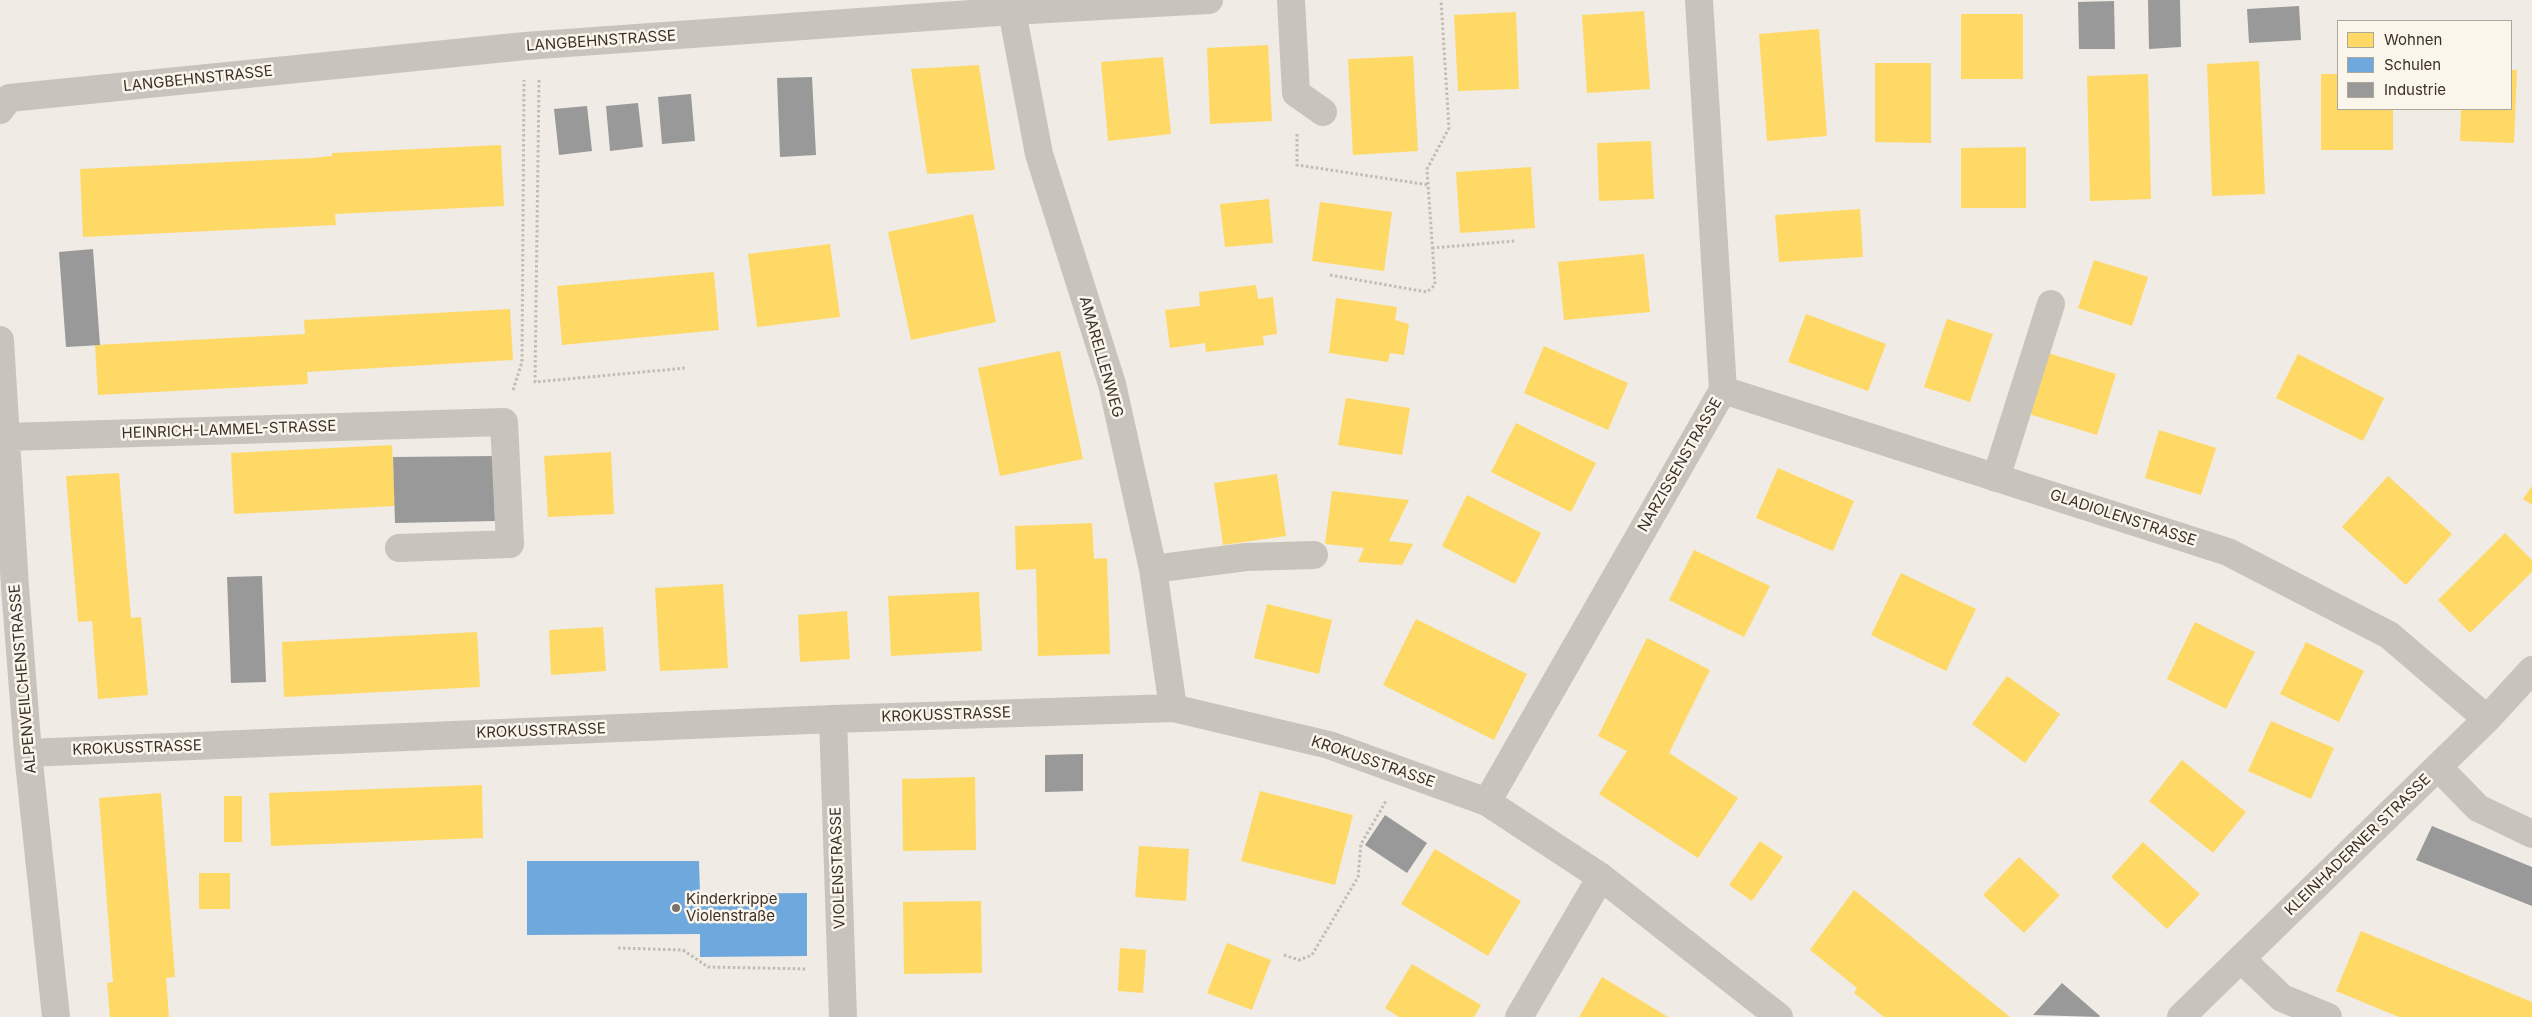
<!DOCTYPE html>
<html>
<head>
<meta charset="utf-8">
<style>
	body { margin:0 }
	#map { position:relative; width:2532px; height:1017px; overflow:hidden; background:#f0ebe4; font-family:Inter,sans-serif }
	canvas { display:block }
	.legend { position:absolute; left:2337px; top:20px; width:175px; height:90px; box-sizing:border-box; background:#fbf6ec; border:1px solid #aea79e; margin:0; padding:6px 9px; list-style:none; font-size:15px; color:#3b312a }
	.legend li { display:flex; align-items:center; gap:10px; height:25px }
	.legend b { width:25px; border:1px solid #aea79e }
</style>
</head>
<body>
<div id="map">
<canvas width="2532" height="1017"></canvas>
<ul class="legend">
<li><b style="height:14px;background:#ffd966"></b>Wohnen</li>
<li><b style="height:14px;background:#6fa8dc"></b>Schulen</li>
<li><b style="height:14px;background:#999"></b>Industrie</li>
</ul>
</div>
<script>
const context = document.querySelector('canvas').getContext('2d');
context.lineJoin = 'round';
function fill(path, color) { context.fillStyle = color; context.fill(path, 'evenodd'); }
const toPath = rows => new Path2D(rows.map(r => 'M' + r).join(''));
function trace(path, color, width, dash) { context.strokeStyle = color; context.lineWidth = width; context.lineCap = dash ? 'butt' : 'round'; context.setLineDash(dash || []); context.stroke(path); }
function write(font, color, halo, rows, align = 'center') {
  context.font = font + ' Inter,sans-serif'; context.lineWidth = 5; context.setLineDash([]); context.textBaseline = 'middle'; context.strokeStyle = halo; context.fillStyle = color; for (const [text, x, y, turn = 0] of rows) {
    context.save(); context.translate(x, y); context.rotate((+turn || 0) * Math.PI / 180); context.textAlign = isNaN(turn) ? turn : align; if (halo) context.strokeText(text, 0, 0); context.fillText(text, 0, 0); context.restore();
  }
}
const homes = toPath([
	[1644,11,1650,89,1587,93,1582,15],
	[1516,12,1519,89,1458,91,1454,15],
	[1961,14,2023,14,2023,79,1961,79],
	[1819,29,1827,136,1767,141,1759,34],
	[1268,45,1272,121,1210,124,1207,48],
	[1413,56,1418,151,1353,155,1348,59],
	[1163,57,1171,134,1108,141,1101,62],
	[2259,61,2265,194,2212,196,2207,64],
	[1875,63,1931,63,1931,143,1875,142],
	[979,65,995,170,927,174,911,69],
	[2511,70,2517,70,2514,143,2460,141,2461,109,2511,109],
	[2148,74,2151,199,2090,201,2087,76],
	[2321,74,2338,74,2338,109,2393,109,2393,150,2321,150],
	[1651,141,1654,199,1599,201,1597,143],
	[501,145,504,206,335,214,336,225,83,237,80,169,312,158,332,156,332,153],
	[2026,147,2026,208,1961,208,1961,148],
	[1531,167,1535,228,1460,233,1456,172],
	[1269,199,1273,243,1225,247,1220,204],
	[1320,202,1392,212,1384,271,1312,261],
	[1860,209,1863,257,1779,262,1775,215],
	[973,214,996,322,911,340,888,232],
	[830,244,840,317,757,327,748,254],
	[1644,254,1650,312,1564,320,1558,262],
	[2094,260,2148,277,2132,326,2078,308],
	[714,272,719,330,562,345,557,286],
	[1256,285,1258,299,1273,297,1277,334,1263,336,1264,345,1206,352,1205,343,1170,348,1165,310,1200,306,1199,292],
	[1336,298,1397,307,1395,320,1409,324,1404,355,1390,353,1388,362,1329,353],
	[510,309,513,360,307,372,308,384,98,395,95,345,305,334,304,320],
	[1806,314,1886,344,1868,391,1788,362],
	[1947,319,1993,334,1970,402,1924,387],
	[1544,346,1628,383,1608,430,1524,393],
	[1060,351,1083,459,1000,476,978,368],
	[2045,352,2116,374,2097,435,2026,413],
	[2298,354,2384,398,2363,441,2276,398],
	[1346,398,1410,408,1402,455,1338,445],
	[1516,423,1596,463,1571,512,1491,472],
	[2159,430,2216,448,2201,495,2145,478],
	[392,445,395,506,234,514,231,453],
	[611,452,614,514,548,517,544,456],
	[1778,468,1854,501,1833,551,1756,518],
	[119,473,131,618,141,617,148,695,98,699,92,621,78,622,66,476],
	[1277,474,1286,536,1223,545,1214,483],
	[2388,476,2452,534,2406,585,2342,527],
	[2532,486,2532,505,2523,499],
	[1332,491,1409,500,1389,541,1413,544,1402,565,1358,562,1364,548,1325,544],
	[1467,495,1541,533,1515,584,1442,546],
	[1092,523,1094,559,1107,558,1110,654,1038,656,1036,569,1016,570,1015,526],
	[2505,533,2532,560,2532,572,2470,633,2438,600],
	[1694,550,1770,586,1744,637,1669,600],
	[1901,573,1976,609,1946,671,1871,635],
	[723,584,728,668,660,671,655,588],
	[979,592,982,651,891,656,888,596],
	[1267,604,1332,620,1319,674,1254,658],
	[847,611,850,659,800,662,798,615],
	[1416,619,1527,674,1494,740,1383,685],
	[2195,622,2255,652,2226,709,2167,679],
	[603,627,606,671,551,675,549,630],
	[477,632,480,687,284,697,282,642],
	[1647,638,1710,670,1669,753,1738,798,1698,858,1599,794,1627,751,1598,736],
	[2306,642,2364,671,2339,722,2280,694],
	[2007,676,2060,714,2025,763,1972,724],
	[2271,721,2334,748,2311,799,2248,771],
	[2182,760,2246,812,2213,853,2149,801],
	[975,777,976,850,903,851,902,779],
	[482,785,483,838,271,846,269,793],
	[1260,791,1353,815,1335,885,1241,861],
	[161,793,175,977,166,978,169,1017,110,1017,107,983,113,982,99,798],
	[224,796,242,796,242,842,224,842],
	[1760,841,1783,857,1752,901,1729,885],
	[2143,842,2200,894,2167,929,2111,877],
	[1139,846,1189,849,1186,901,1135,897],
	[1435,849,1521,901,1488,956,1401,904],
	[2019,857,2060,895,2024,933,1983,895],
	[199,873,230,873,230,909,199,909],
	[1854,890,2010,1017,1884,1017,1854,993,1857,988,1810,950],
	[981,901,982,973,904,974,903,902],
	[2361,931,2532,1002,2532,1017,2399,1017,2336,991],
	[1227,943,1271,960,1252,1010,1207,993],
	[1120,948,1146,950,1143,993,1118,991],
	[1412,964,1481,1005,1474,1017,1399,1017,1385,1008],
	[1602,977,1668,1017,1579,1017]
]);
const schools = toPath([
	[527,861,699,861,700,894,807,893,807,956,700,957,700,934,527,935]
]);
const industry = toPath([
	[2148,0,2180,0,2181,47,2149,49],
	[2114,1,2115,49,2079,49,2078,2],
	[2299,6,2301,40,2249,43,2247,9],
	[812,77,816,155,780,157,777,78],
	[691,94,695,141,662,144,658,97],
	[638,103,643,147,610,151,606,106],
	[587,106,592,151,559,155,554,109],
	[93,249,100,345,66,347,59,252],
	[494,456,495,521,395,523,393,457],
	[262,576,266,682,231,683,227,577],
	[1083,754,1083,791,1045,792,1045,755],
	[1385,815,1427,843,1407,873,1365,845],
	[2432,826,2532,867,2532,906,2416,860],
	[2062,983,2100,1016,2099,1017,2033,1015]
]);
const path = toPath([
	[539,80,535,382,686,368],
	[1297,134,1297,165,1429,185],
	[1432,248,1515,241],
	[1330,275,1427,292,1435,285,1427,169,1449,128,1441,0],
	[513,390,522,362,524,80],
	[618,948,683,950,708,967,807,969],
	[1284,955,1299,960,1312,955,1358,877,1361,844,1386,801]
]);
const minor = toPath([
	[1291,0,1296,93,1323,112],
	[1012,11,1039,154,1112,384,1153,569,1173,708],
	[0,110,9,98,525,46,1012,11,1209,0],
	[0,340,15,587,28,753,56,1017],
	[1723,390,2228,552,2389,635,2487,719],
	[6,437,504,422,510,544,399,548],
	[1996,478,2051,304],
	[1153,569,1246,557,1314,555],
	[833,719,843,1017],
	[28,753,833,719,1173,708,1329,745,1487,802,1601,877,1779,1017],
	[2438,767,2478,808,2532,834],
	[1487,802,1723,390,1699,0],
	[2241,959,2282,998,2328,1017],
	[1519,1017,1601,877],
	[2181,1017,2487,719,2532,670]
]);
const markers = [
	[676,908,5,"#7a726b"]
];
const streetNames = [
	["LANGBEHNSTRASSE",601,41,-4],
	["LANGBEHNSTRASSE",198,79,-6],
	["AMARELLENWEG",1101,357,74],
	["HEINRICH-LAMMEL-STRASSE",229,430,-2],
	["NARZISSENSTRASSE",1680,465,-60],
	["GLADIOLENSTRASSE",2123,518,18],
	["ALPENVEILCHENSTRASSE",23,679,-95],
	["KROKUSSTRASSE",946,715,-2],
	["KROKUSSTRASSE",541,731,-2],
	["KROKUSSTRASSE",137,748,-2],
	["KROKUSSTRASSE",1373,762,19],
	["KLEINHADERNER STRASSE",2358,845,-44],
	["VIOLENSTRASSE",838,868,-92]
];
const poiNames = [
	["Kinderkrippe",686,899],
	["Violenstraße",686,916]
];
fill(homes, '#ffd966');
fill(schools, '#6fa8dc');
fill(industry, '#999');
trace(path, '#c2bcb5', 3, [2.5, 2.5]);
trace(minor, '#c9c3bd', 28);
for (const [x, y, r, color] of markers) { const dot = new Path2D(); dot.arc(x, y, r, 0, 2 * Math.PI); context.fillStyle = color; context.fill(dot); trace(dot, '#fbf6ec', 2); }
write('15px', '#3b312a', '#fbf6ec', streetNames);
write('15px', '#3b312a', '#fbf6ec', poiNames, 'left');
</script>
</body>
</html>
